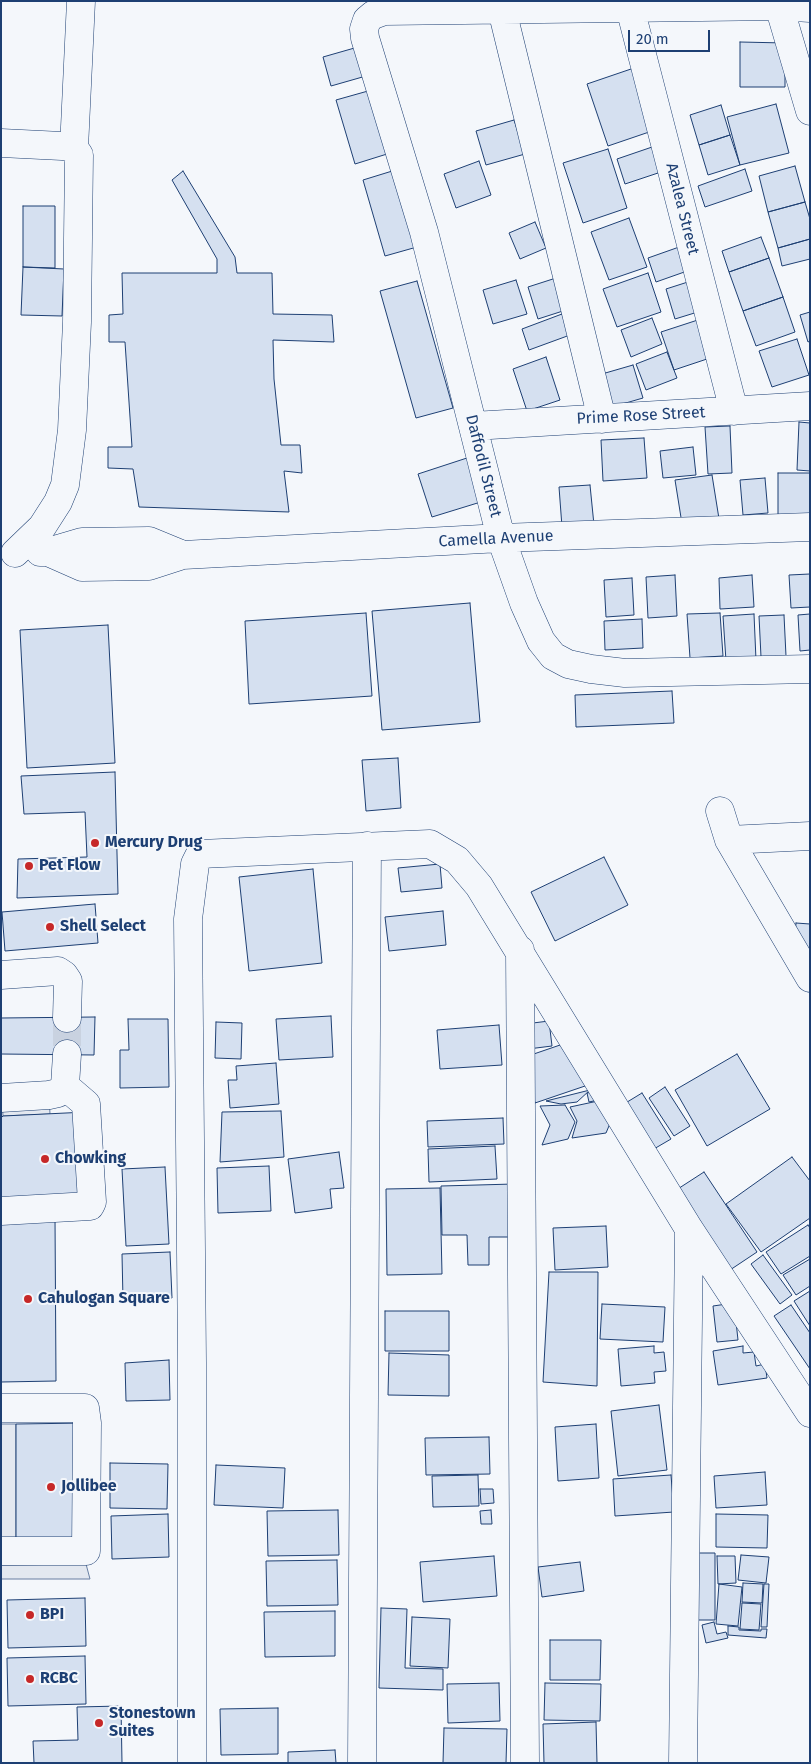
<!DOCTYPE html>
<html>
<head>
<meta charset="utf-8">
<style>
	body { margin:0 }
	#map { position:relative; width:811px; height:1764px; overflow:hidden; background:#f4f7fb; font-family:"Fira Sans",sans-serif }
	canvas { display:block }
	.frame { position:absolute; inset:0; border:2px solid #1d3f73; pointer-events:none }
	.scale { position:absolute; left:628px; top:30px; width:82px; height:22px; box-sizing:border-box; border:2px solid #1d3f73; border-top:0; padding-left:6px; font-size:15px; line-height:18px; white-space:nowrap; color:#1d3f73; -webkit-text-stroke:4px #f4f7fb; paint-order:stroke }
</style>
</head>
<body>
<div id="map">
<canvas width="811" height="1764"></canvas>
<div class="frame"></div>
<div class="scale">20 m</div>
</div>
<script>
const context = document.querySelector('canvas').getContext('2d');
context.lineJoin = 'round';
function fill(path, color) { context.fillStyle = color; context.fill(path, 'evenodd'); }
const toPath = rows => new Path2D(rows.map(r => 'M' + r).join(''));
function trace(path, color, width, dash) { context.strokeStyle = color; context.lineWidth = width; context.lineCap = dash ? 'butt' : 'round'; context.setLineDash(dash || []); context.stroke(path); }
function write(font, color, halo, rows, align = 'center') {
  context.font = font + ' "Fira Sans",sans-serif'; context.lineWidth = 4; context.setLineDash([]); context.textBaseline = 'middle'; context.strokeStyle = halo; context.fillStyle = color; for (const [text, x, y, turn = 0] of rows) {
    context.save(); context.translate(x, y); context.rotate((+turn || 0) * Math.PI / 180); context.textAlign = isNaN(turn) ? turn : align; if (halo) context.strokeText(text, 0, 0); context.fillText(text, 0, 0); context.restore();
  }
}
const parking = toPath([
	[49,1095,50,1114,3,1116,2,1098,49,1095],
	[1,1424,16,1424,16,1551,1,1551,1,1424],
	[86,1564,90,1579,1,1579,1,1565,86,1564]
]);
const building = toPath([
	[740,42,785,43,785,87,740,87,740,42],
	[358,47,366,76,331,86,323,57,358,47],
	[634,68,655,130,608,146,587,84,634,68],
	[368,91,387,154,355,164,336,100,368,91],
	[776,104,789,153,740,165,727,117,776,104],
	[721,105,730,135,699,145,690,115,721,105],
	[514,120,525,154,486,165,476,131,514,120],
	[730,135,740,165,708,175,699,145,730,135],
	[658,145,667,170,625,184,617,159,658,145],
	[608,149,627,208,583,223,563,163,608,149],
	[479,161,491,195,456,208,444,174,479,161],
	[795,166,805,202,768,212,759,176,795,166],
	[402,168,424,245,385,256,363,180,402,168],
	[745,169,752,191,705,207,698,186,745,169],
	[183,171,235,257,237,273,272,273,273,314,332,315,334,342,273,340,274,379,281,445,300,445,302,473,284,471,289,512,139,507,133,469,108,468,108,447,132,447,125,342,109,342,109,315,123,314,122,273,217,273,217,259,172,180,183,171],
	[805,202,810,219,810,239,778,248,768,212,805,202],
	[23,206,55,206,55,268,23,267,23,206],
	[629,218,647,267,609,280,591,232,629,218],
	[535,222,546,248,520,259,509,233,535,222],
	[761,237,769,258,729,272,722,251,761,237],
	[810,239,810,259,782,266,778,248,810,239],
	[682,246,690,270,656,282,648,258,682,246],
	[769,258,783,297,743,311,729,272,769,258],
	[23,267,64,269,62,316,21,315,23,267],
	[648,273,661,312,617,327,603,289,648,273],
	[556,278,566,310,538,319,528,287,556,278],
	[516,280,527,314,493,324,483,290,516,280],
	[417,281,453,408,416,418,380,291,417,281],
	[691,281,701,311,675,319,666,289,691,281],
	[783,297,795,332,756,346,743,311,783,297],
	[810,312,810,341,808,342,800,315,810,312],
	[562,314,570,335,529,350,522,329,562,314],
	[707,317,719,355,674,370,661,332,707,317],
	[652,318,662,344,631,357,621,330,652,318],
	[797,339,809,375,772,387,759,351,797,339],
	[667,352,677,378,646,390,636,364,667,352],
	[546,357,560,400,527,411,513,369,546,357],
	[633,365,643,398,605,409,595,376,633,365],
	[799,422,810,423,810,471,797,470,799,422],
	[730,426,732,473,708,474,705,427,730,426],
	[644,438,647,478,603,481,601,440,644,438],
	[693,447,696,475,663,478,660,451,693,447],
	[470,457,484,501,432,517,418,474,470,457],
	[778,473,810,473,810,520,778,520,778,473],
	[712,475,720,525,683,530,675,480,712,475],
	[765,478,768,513,743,515,740,480,765,478],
	[590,485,594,525,562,527,559,487,590,485],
	[810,574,810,607,791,608,789,575,810,574],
	[675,575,677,616,648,618,646,577,675,575],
	[752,575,754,607,720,609,719,578,752,575],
	[632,578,634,615,606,617,604,580,632,578],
	[470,603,480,722,382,730,372,611,470,603],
	[366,613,372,696,249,704,245,621,366,613],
	[720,613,723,656,690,658,687,614,720,613],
	[754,614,756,660,726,661,723,616,754,614],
	[810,614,810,650,800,651,798,615,810,614],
	[784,615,786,656,761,657,759,616,784,615],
	[642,619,643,648,605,650,604,621,642,619],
	[108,625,115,763,27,768,20,630,108,625],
	[672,691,674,723,576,727,575,695,672,691],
	[398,758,401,808,366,811,362,760,398,758],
	[115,772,118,894,17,898,18,859,87,857,85,812,24,814,21,776,115,772],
	[604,857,628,905,555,941,531,892,604,857],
	[440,864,442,888,401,892,398,868,440,864],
	[313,869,322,963,249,971,239,877,313,869],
	[95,904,98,943,5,951,2,912,95,904],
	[443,911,446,945,389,951,385,917,443,911],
	[796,923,810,924,810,949,794,948,796,923],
	[331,1016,333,1057,279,1060,276,1019,331,1016],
	[95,1017,94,1055,1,1054,1,1018,95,1017],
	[128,1019,168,1019,169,1087,120,1088,120,1050,129,1050,128,1019],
	[549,1021,552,1046,528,1049,525,1024,549,1021],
	[216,1022,242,1023,241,1059,215,1058,216,1022],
	[499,1025,502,1065,440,1069,437,1030,499,1025],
	[566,1043,588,1085,535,1103,525,1057,566,1043],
	[737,1054,770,1109,707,1146,675,1090,737,1054],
	[276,1063,279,1104,230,1108,228,1080,237,1080,236,1066,276,1063],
	[665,1087,690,1126,674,1136,649,1098,665,1087],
	[590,1090,577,1102,561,1104,546,1101,590,1090],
	[603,1090,598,1100,589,1102,587,1093,603,1090],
	[642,1093,671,1139,647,1153,619,1107,642,1093],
	[598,1101,614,1114,606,1133,572,1138,577,1121,570,1107,598,1101],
	[565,1105,575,1122,568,1139,542,1145,550,1125,540,1106,565,1105],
	[281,1111,284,1157,220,1162,222,1112,281,1111],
	[87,1112,91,1201,1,1204,1,1118,3,1116,87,1112],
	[503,1118,504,1144,428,1147,427,1121,503,1118],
	[495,1146,497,1179,429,1182,428,1149,495,1146],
	[339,1152,344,1188,330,1189,332,1208,295,1213,288,1159,339,1152],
	[792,1157,810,1181,810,1218,761,1252,726,1204,792,1157],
	[269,1166,271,1211,218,1213,217,1168,269,1166],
	[165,1167,169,1244,126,1246,122,1169,165,1167],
	[704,1172,757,1252,724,1274,670,1194,704,1172],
	[514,1184,515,1237,489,1237,489,1265,468,1265,467,1235,442,1235,441,1186,514,1184],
	[440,1188,442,1274,387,1275,386,1189,440,1188],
	[55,1215,56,1381,1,1382,1,1216,55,1215],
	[808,1225,810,1228,810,1256,781,1274,766,1252,808,1225],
	[606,1226,608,1267,555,1270,553,1228,606,1226],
	[170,1252,172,1298,123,1300,122,1254,170,1252],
	[763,1255,792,1295,780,1304,751,1264,763,1255],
	[810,1259,810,1286,796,1295,783,1275,810,1259],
	[549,1272,598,1272,597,1386,543,1382,549,1272],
	[810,1291,810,1326,794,1301,810,1291],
	[734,1303,738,1340,717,1342,713,1306,734,1303],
	[602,1304,665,1307,663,1342,600,1339,602,1304],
	[791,1305,810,1333,810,1369,774,1316,791,1305],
	[385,1311,449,1311,449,1351,385,1351,385,1311],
	[654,1346,654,1353,664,1352,666,1371,654,1372,655,1383,621,1386,618,1349,654,1346],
	[743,1346,743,1353,754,1352,756,1366,765,1364,767,1378,718,1385,713,1351,743,1346],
	[389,1353,449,1355,449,1396,388,1395,389,1353],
	[169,1360,170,1400,126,1401,125,1363,169,1360],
	[659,1405,667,1470,618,1476,611,1411,659,1405],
	[87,1423,86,1551,16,1551,16,1424,87,1423],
	[596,1424,599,1478,558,1481,555,1427,596,1424],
	[489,1437,490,1474,426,1475,425,1438,489,1437],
	[110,1463,168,1464,167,1509,110,1508,110,1463],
	[216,1465,285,1468,283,1508,214,1505,216,1465],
	[765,1472,767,1505,716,1508,714,1476,765,1472],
	[478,1475,479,1506,433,1507,432,1476,478,1475],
	[671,1475,674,1512,615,1516,613,1479,671,1475],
	[480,1489,493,1489,494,1503,481,1504,480,1489],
	[338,1510,339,1555,268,1556,267,1511,338,1510],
	[491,1510,492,1524,481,1524,480,1511,491,1510],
	[168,1514,169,1557,112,1559,111,1516,168,1514],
	[716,1514,768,1515,767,1548,716,1547,716,1514],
	[688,1553,715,1553,715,1620,697,1620,688,1553],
	[741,1555,769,1557,766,1583,738,1580,741,1555],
	[494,1556,497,1596,423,1602,420,1562,494,1556],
	[717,1556,735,1556,736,1583,718,1584,717,1556],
	[337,1560,338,1605,267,1606,266,1561,337,1560],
	[580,1562,584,1591,542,1597,538,1567,580,1562],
	[743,1583,763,1584,762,1603,742,1602,743,1583],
	[719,1584,742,1587,738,1626,716,1624,719,1584],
	[764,1584,769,1584,767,1627,761,1627,764,1584],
	[85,1598,86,1646,8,1648,7,1600,85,1598],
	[742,1603,761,1604,759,1630,740,1629,742,1603],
	[381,1608,407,1609,405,1668,443,1669,443,1690,379,1688,381,1608],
	[335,1611,335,1656,265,1657,264,1612,335,1611],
	[412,1617,450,1619,448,1668,410,1666,412,1617],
	[714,1622,717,1634,726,1632,728,1638,706,1643,702,1625,714,1622],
	[728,1626,739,1627,739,1630,761,1631,761,1629,767,1629,766,1638,728,1635,728,1626],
	[550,1640,601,1640,600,1680,550,1680,550,1640],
	[85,1656,86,1704,8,1706,7,1658,85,1656],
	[499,1683,500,1721,448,1723,447,1684,499,1683],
	[545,1683,601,1684,600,1721,544,1720,545,1683],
	[121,1706,122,1763,34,1763,33,1741,78,1740,77,1707,121,1706],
	[278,1708,278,1754,221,1755,220,1709,278,1708],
	[596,1722,597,1763,544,1763,543,1724,596,1722],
	[444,1728,507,1729,506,1763,443,1763,444,1728],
	[335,1750,336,1763,288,1763,288,1752,335,1750]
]);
const minorTunnel = toPath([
	[67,1018,67,1054]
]);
const minor = toPath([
	[779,6,810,111],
	[630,8,734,411],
	[810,8,779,6,384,11,373,15,367,20,364,29,365,38,424,232,501,538,524,603,541,641,553,656,568,664,591,669,625,673,810,669],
	[502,10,602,419],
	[1,143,62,146,74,148,79,155,77,322,72,430,65,485,58,502,42,527,15,553],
	[74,148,81,1],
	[473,426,810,406],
	[40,552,48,552,82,542,149,541,183,555],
	[48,552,82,567,149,566,183,555,501,538,810,527],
	[720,811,729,840,810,978],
	[729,840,810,836],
	[520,950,525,1763],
	[1,975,58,971,64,975,68,981,67,1018],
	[1,1098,49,1095,58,1093,65,1086,67,1054],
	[1,1211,90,1206,92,1202,86,1104,65,1086],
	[1,1408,85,1408,87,1423,86,1551,1,1551],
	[192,1763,192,1362,188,919,195,864,200,854,430,844,457,860,479,886,689,1229,810,1413],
	[362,1763,367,846],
	[683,1763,689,1229]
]);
const markers = [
	[95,843,5,"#c62828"],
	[29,866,5,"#c62828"],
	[50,927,5,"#c62828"],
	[45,1159,5,"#c62828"],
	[28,1299,5,"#c62828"],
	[51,1487,5,"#c62828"],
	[30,1615,5,"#c62828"],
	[30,1679,5,"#c62828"],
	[99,1723,5,"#c62828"]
];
const streetNames = [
	["Azalea Street",682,209,76],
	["Prime Rose Street",641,416,-3],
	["Daffodil Street",483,466,76],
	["Camella Avenue",496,539,-3]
];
const poiNames = [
	["Mercury Drug",105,843],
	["Pet Flow",39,866],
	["Shell Select",60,927],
	["Chowking",55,1159],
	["Cahulogan Square",38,1299],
	["Jollibee",61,1487],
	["BPI",40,1615],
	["RCBC",40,1679],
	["Stonestown",109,1714],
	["Suites",109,1732]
];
fill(parking, '#e3e8f0');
trace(parking, '#687fa3', 1);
fill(building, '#d5e0f0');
trace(building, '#1d3f73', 1);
trace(minorTunnel, '#c9d2e0', 28, [28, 14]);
trace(minor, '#1d3f73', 29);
trace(minor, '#f4f7fb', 28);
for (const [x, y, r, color] of markers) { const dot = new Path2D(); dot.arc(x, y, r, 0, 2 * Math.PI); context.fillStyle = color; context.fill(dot); trace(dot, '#f4f7fb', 2); }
write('16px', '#1d3f73', '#f4f7fb', streetNames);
write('bold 16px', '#1d3f73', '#f4f7fb', poiNames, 'left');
</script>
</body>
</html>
